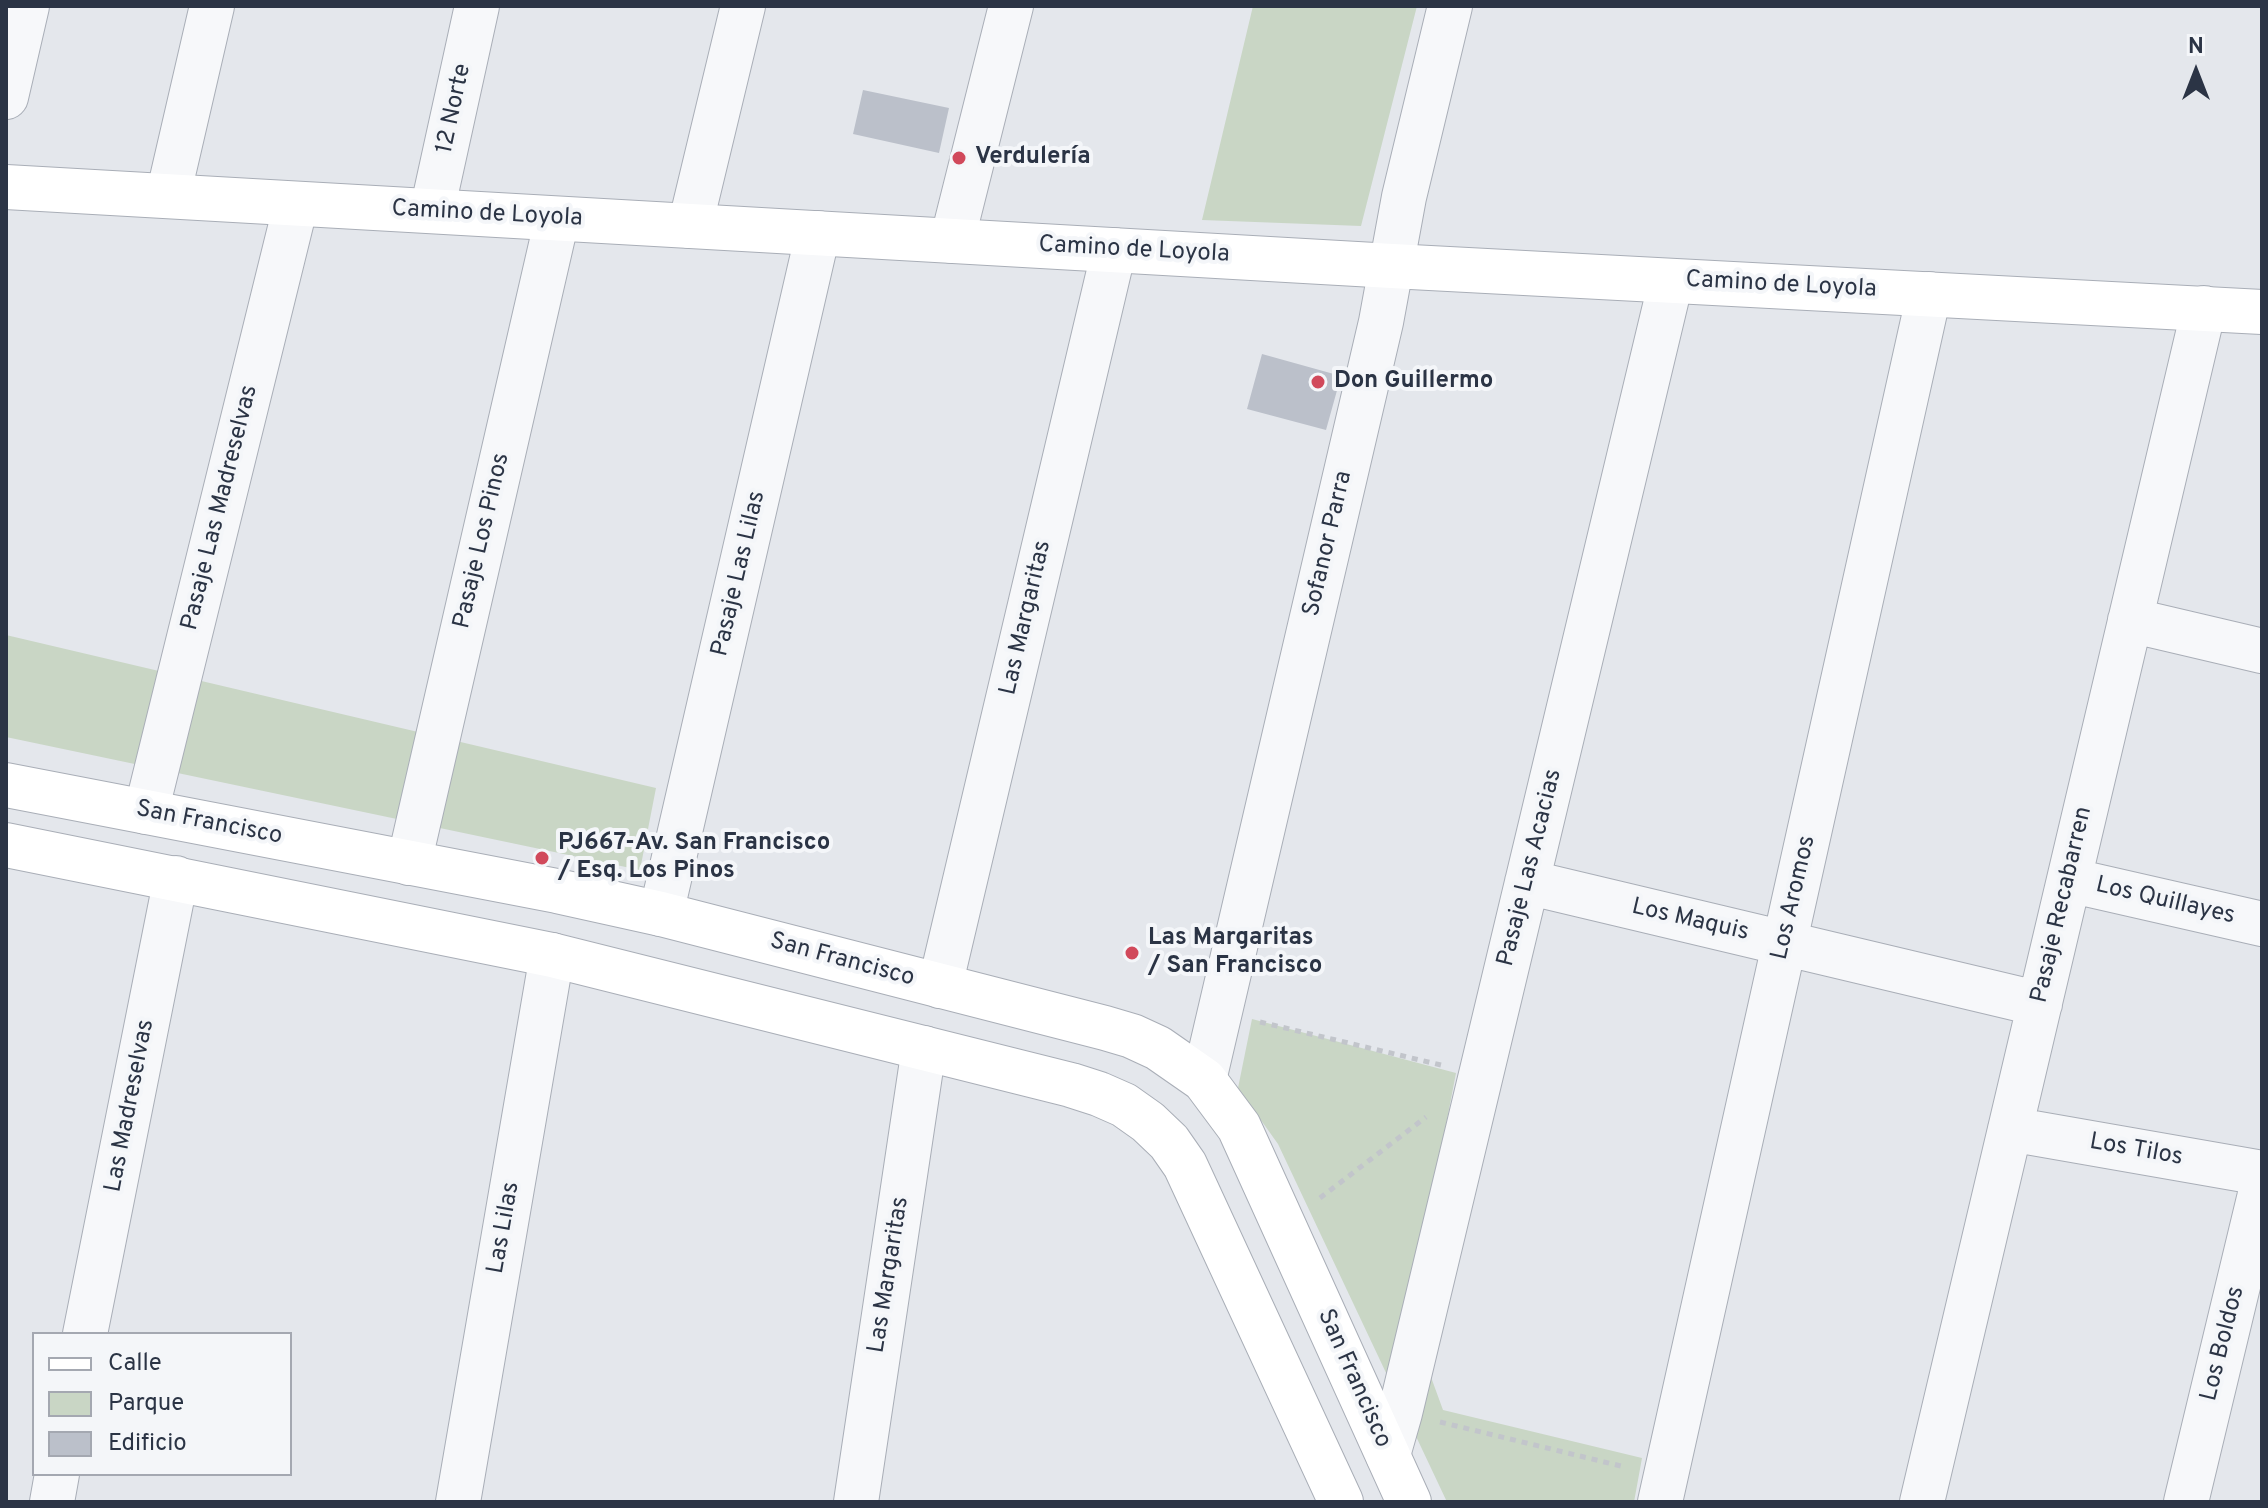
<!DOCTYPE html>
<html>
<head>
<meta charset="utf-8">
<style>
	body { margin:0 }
	#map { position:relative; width:2268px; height:1508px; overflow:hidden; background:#e4e7ec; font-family:Overpass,sans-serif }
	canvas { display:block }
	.frame { position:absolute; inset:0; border:8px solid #2b3445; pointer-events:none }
	.legend { position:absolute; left:32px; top:1332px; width:260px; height:144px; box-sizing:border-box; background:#f4f6f9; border:2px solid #a4a8b1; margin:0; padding:10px 14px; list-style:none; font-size:24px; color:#2b3445 }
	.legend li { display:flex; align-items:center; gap:16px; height:40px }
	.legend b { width:40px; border:2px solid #a4a8b1 }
	.north { position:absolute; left:2156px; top:32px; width:80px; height:80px; -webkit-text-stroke:6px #f4f6f9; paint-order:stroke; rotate:0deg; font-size:22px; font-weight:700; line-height:32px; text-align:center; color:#2b3445 }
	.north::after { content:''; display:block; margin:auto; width:28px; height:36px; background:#2b3445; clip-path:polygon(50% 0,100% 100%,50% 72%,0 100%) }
</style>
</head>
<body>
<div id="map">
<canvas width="2268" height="1508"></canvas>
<div class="frame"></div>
<ul class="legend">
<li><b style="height:10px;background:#fff"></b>Calle</li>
<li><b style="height:22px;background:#c9d6c5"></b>Parque</li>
<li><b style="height:22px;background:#bbc0ca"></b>Edificio</li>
</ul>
<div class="north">N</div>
</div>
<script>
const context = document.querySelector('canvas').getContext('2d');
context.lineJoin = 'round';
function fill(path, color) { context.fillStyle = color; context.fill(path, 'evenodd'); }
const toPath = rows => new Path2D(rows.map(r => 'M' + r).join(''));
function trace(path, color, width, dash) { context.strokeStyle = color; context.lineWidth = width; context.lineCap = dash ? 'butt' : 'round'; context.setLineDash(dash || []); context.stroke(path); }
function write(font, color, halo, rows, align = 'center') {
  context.font = font + ' Overpass,sans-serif'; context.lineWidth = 8; context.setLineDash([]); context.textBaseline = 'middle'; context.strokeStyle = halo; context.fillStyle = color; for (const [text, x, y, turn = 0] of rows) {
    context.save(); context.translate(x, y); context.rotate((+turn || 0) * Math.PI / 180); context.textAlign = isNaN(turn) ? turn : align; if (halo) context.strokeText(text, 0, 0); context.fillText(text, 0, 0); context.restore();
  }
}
const green = toPath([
	[1253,6,1417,6,1361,226,1202,220],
	[6,635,656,788,640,870,6,737],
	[1252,1019,1456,1073,1409,1317,1443,1410,1642,1458,1634,1502,1447,1502,1278,1144,1238,1088]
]);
const building = toPath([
	[863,90,949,108,939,153,853,134],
	[1262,354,1341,376,1326,430,1247,409]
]);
const path = toPath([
	[1260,1022,1441,1065],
	[1320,1198,1426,1117],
	[1440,1422,1625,1467]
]);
const street = toPath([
	[6,97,27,6],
	[168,196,212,6],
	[432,211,477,6],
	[690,226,743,6],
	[952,241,1011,6],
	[2130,620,2262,651],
	[146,812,296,204],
	[409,863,557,219],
	[2069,880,2262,924],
	[1527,882,2040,1004],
	[661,914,818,233],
	[940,986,1114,250],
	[1204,1080,1381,322,1404,197,1450,6],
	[2010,1129,2262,1173],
	[85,1334,176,878],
	[1388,1455,1400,1413,1671,281],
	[52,1502,57,1474],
	[458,1502,552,955],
	[856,1502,924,1048],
	[1660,1502,1929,294],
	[1922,1502,2204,308],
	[2186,1502,2262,1186]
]);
const secondary = toPath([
	[6,187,1392,266,2262,312],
	[6,785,557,891,661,914,1105,1028,1132,1036,1158,1048,1204,1080,1239,1127,1409,1502],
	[6,845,552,955,1071,1085,1099,1094,1124,1105,1148,1122,1169,1142,1185,1165,1341,1502]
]);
const markers = [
	[959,158,8,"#d1495b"],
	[1318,382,8,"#d1495b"],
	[542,858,8,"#d1495b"],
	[1132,953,8,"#d1495b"]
];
const streetNames = [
	["12 Norte",455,109,-78],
	["Camino de Loyola",487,215,3],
	["Camino de Loyola",1134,251,3],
	["Camino de Loyola",1781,286,3],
	["Pasaje Las Madreselvas",221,508,-76],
	["Pasaje Los Pinos",483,541,-77],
	["Sofanor Parra",1329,544,-77],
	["Pasaje Las Lilas",740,574,-77],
	["Las Margaritas",1027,618,-77],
	["San Francisco",209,824,11],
	["Pasaje Las Acacias",1531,868,-76],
	["Los Aromos",1795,898,-77],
	["Los Quillayes",2165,902,13],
	["Pasaje Recabarren",2063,905,-77],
	["Los Maquis",1690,921,13],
	["San Francisco",842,961,15],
	["Las Madreselvas",131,1106,-79],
	["Los Tilos",2136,1151,10],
	["Las Lilas",505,1228,-80],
	["Las Margaritas",890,1275,-81],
	["Los Boldos",2224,1344,-76],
	["San Francisco",1353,1379,66]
];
const poiNames = [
	["Verdulería",975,158],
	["Don Guillermo",1334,382],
	["PJ667-Av. San Francisco",558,844],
	["/ Esq. Los Pinos",558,872],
	["Las Margaritas",1148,939],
	["/ San Francisco",1148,967]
];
fill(green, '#c9d6c5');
fill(building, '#bbc0ca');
trace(street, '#a9aeb7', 46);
trace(secondary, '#a9aeb7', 46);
trace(path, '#c2c5cb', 5, [6, 6]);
trace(street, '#f7f8fa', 44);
trace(secondary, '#fff', 44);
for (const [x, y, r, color] of markers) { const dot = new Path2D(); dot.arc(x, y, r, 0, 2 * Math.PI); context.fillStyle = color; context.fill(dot); trace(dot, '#f4f6f9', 3); }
write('24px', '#2b3445', '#f4f6f9', streetNames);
write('bold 24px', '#2b3445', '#f4f6f9', poiNames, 'left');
</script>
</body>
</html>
